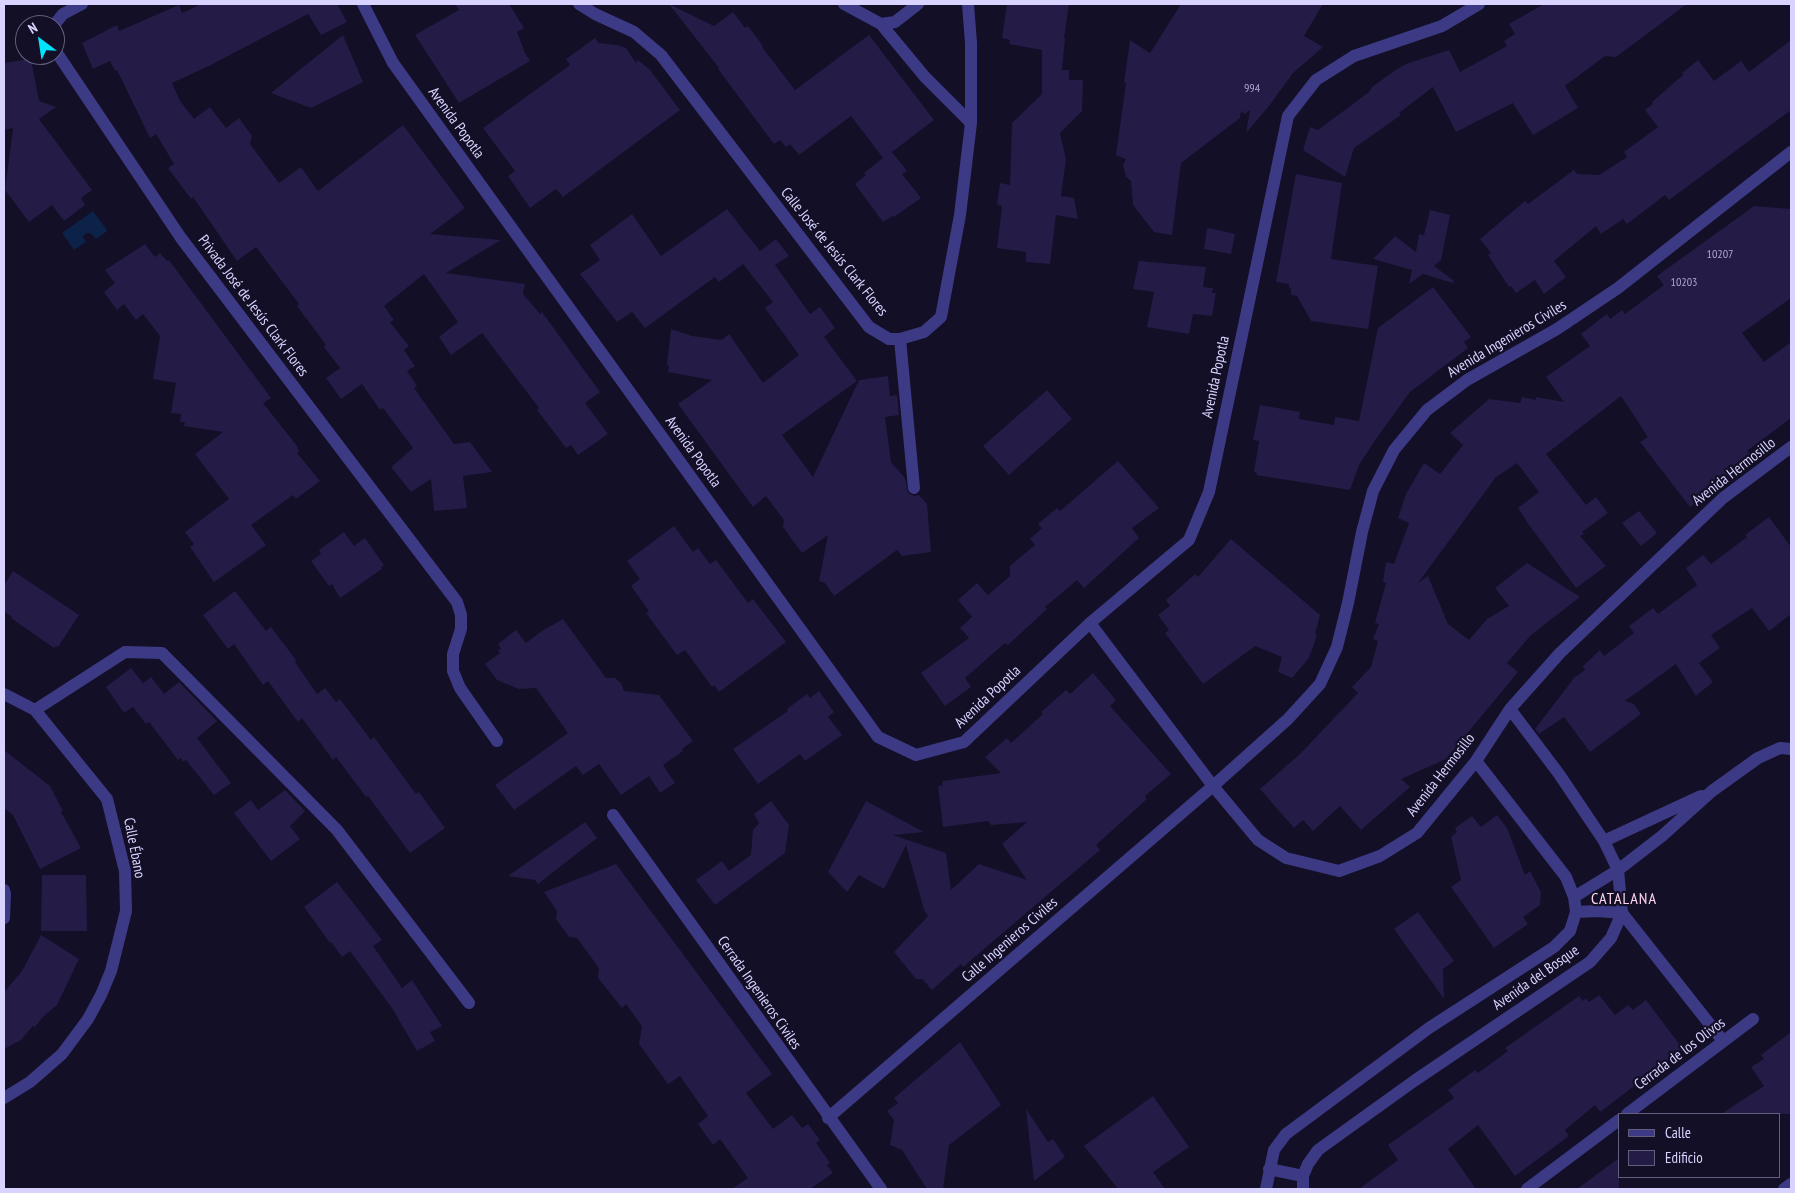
<!DOCTYPE html>
<html>
<head>
<meta charset="utf-8">
<style>
	body { margin:0 }
	#map { position:relative; width:1795px; height:1193px; overflow:hidden; background:#130f26; font-family:"PT Sans Narrow",sans-serif }
	canvas { display:block }
	.frame { position:absolute; inset:0; border:5px solid #d9d4ff; pointer-events:none }
	.legend { position:absolute; left:1618px; top:1113px; width:162px; height:65px; box-sizing:border-box; background:#130f26; border:1px solid #625e7d; margin:0; padding:6px 9px; list-style:none; font-size:15px; color:#d9d4ff }
	.legend li { display:flex; align-items:center; gap:10px; height:25px }
	.legend b { width:25px; border:1px solid #625e7d }
	.north { position:absolute; left:15px; top:15px; width:50px; height:50px; box-sizing:border-box; background:#130f26; border:1px solid #625e7d; border-radius:50%; rotate:329deg; font-size:14px; font-weight:700; line-height:20px; text-align:center; color:#d9d4ff }
	.north::after { content:''; display:block; margin:auto; width:18px; height:22px; background:#00e5ff; clip-path:polygon(50% 0,100% 100%,50% 72%,0 100%) }
</style>
</head>
<body>
<div id="map">
<canvas width="1795" height="1193"></canvas>
<div class="frame"></div>
<ul class="legend">
<li><b style="height:6px;background:#3d3a85"></b>Calle</li>
<li><b style="height:14px;background:#241b47"></b>Edificio</li>
</ul>
<div class="north">N</div>
</div>
<script>
const context = document.querySelector('canvas').getContext('2d');
context.lineJoin = 'round';
function fill(path, color) { context.fillStyle = color; context.fill(path, 'evenodd'); }
const toPath = rows => new Path2D(rows.map(r => 'M' + r).join(''));
function trace(path, color, width, dash) { context.strokeStyle = color; context.lineWidth = width; context.lineCap = dash ? 'butt' : 'round'; context.setLineDash(dash || []); context.stroke(path); }
function write(font, color, halo, rows, align = 'center') {
  context.font = font + ' "PT Sans Narrow",sans-serif'; context.lineWidth = 4.5; context.setLineDash([]); context.textBaseline = 'middle'; context.strokeStyle = halo; context.fillStyle = color; for (const [text, x, y, turn = 0] of rows) {
    context.save(); context.translate(x, y); context.rotate((+turn || 0) * Math.PI / 180); context.textAlign = isNaN(turn) ? turn : align; if (halo) context.strokeText(text, 0, 0); context.fillText(text, 0, 0); context.restore();
  }
}
const water = toPath([
	[93,211,107,230,106,232,96,239,90,233,86,233,83,237,86,242,74,250,62,233]
]);
const building = toPath([
	[201,4,337,4,347,22,321,35,308,14,209,66,172,83,180,101,194,119,210,107,226,128,239,118,252,136,250,144,279,183,301,167,318,191,403,125,465,208,430,234,501,240,446,273,525,284,523,294,540,314,542,312,600,392,585,403,608,434,578,455,571,445,566,448,537,410,539,408,482,333,451,355,439,337,458,322,424,274,384,306,394,320,390,322,409,346,404,350,415,366,407,371,417,386,414,388,454,444,470,442,492,472,463,476,467,508,434,511,431,479,411,492,391,467,413,448,383,408,380,410,362,384,341,399,326,378,340,368,324,347,326,345,297,306,299,304,256,247,237,261,193,197,191,199,168,168,174,164,156,134,150,138,117,70,115,71,110,61,93,69,82,43,117,25,119,31,179,5,182,13],
	[455,4,509,4,524,28,517,32,525,53,530,61,459,103,415,35,459,10],
	[669,4,714,26,733,12,745,28,748,26,763,46,762,47,795,90,869,35,934,120,892,152,907,171,902,174,921,198,894,217,893,216,883,222,855,184,866,175,864,173,883,158,851,116,799,155,790,144,786,147,780,140,774,144,718,69,719,68],
	[1007,4,1069,4,1064,38,1065,38,1062,70,1069,70,1069,80,1083,80,1082,111,1060,133,1066,159,1061,196,1074,198,1078,219,1056,215,1050,264,1026,262,1026,252,997,248,1002,206,997,205,1000,183,1010,185,1012,123,1042,94,1042,50,1009,44,1010,40,1002,38],
	[1181,4,1323,4,1304,36,1323,47,1293,73,1269,106,1246,133,1250,110,1245,114,1241,111,1240,118,1181,163,1172,235,1154,232,1133,205,1131,181,1126,177,1123,165,1126,159,1116,155,1126,83,1124,83,1130,40,1150,53],
	[1544,4,1687,4,1616,57,1605,56,1565,86,1578,108,1533,135,1513,103,1456,132,1433,87,1399,113,1401,115,1354,148,1345,177,1303,150,1310,127,1318,130,1369,92,1372,87,1397,69,1406,64,1449,50,1460,72,1507,46,1504,41,1515,34,1509,24],
	[343,35,363,82,311,108,271,93],
	[595,38,598,43,617,45,626,48,636,63,638,60,650,70,680,110,563,197,556,189,530,208,508,176,515,171,483,128,570,65,566,59],
	[1791,40,1791,110,1669,200,1665,195,1627,224,1623,219,1601,234,1596,226,1554,261,1566,277,1544,294,1535,280,1516,293,1511,286,1509,287,1488,255,1491,253,1480,239,1525,201,1528,204,1574,170,1577,174,1599,175,1627,157,1624,152,1658,127,1645,110,1653,104,1652,102,1683,75,1682,73,1698,60,1714,81,1741,61,1749,72],
	[31,59,39,101,56,107,39,119,92,190,81,198,85,205,64,221,52,205,29,222,5,190,13,128,4,130,4,63],
	[1296,174,1342,183,1331,259,1378,266,1368,329,1311,321,1297,296,1291,295,1291,288,1289,287,1289,284,1276,282],
	[1754,206,1791,209,1791,298,1742,333,1764,362,1791,342,1791,418,1747,451,1754,459,1690,507,1640,442,1648,437,1621,396,1546,454,1586,505,1596,497,1608,513,1582,532,1584,534,1580,536,1606,566,1576,588,1529,525,1518,508,1539,492,1517,463,1496,477,1418,583,1428,576,1448,624,1469,640,1487,619,1509,606,1495,588,1527,563,1580,597,1531,635,1507,663,1518,672,1446,759,1401,779,1410,787,1361,830,1340,806,1313,831,1303,820,1294,828,1260,789,1300,754,1358,693,1352,687,1371,667,1378,641,1373,639,1379,624,1375,623,1386,583,1383,582,1386,562,1394,564,1409,523,1398,518,1406,494,1424,463,1440,474,1463,445,1450,433,1489,399,1520,403,1522,397,1536,400,1536,397,1564,402,1546,377,1590,346,1581,334,1607,314,1610,319,1622,310,1625,314,1664,285,1657,276],
	[727,209,760,251,776,239,789,256,775,265,810,314,820,307,835,328,824,337,857,381,782,435,813,477,859,380,888,376,890,396,897,395,899,415,885,417,891,462,905,478,908,493,914,496,919,495,927,504,931,552,902,556,897,550,834,596,825,583,819,581,828,535,802,553,783,527,784,520,766,496,753,507,678,404,712,380,668,372,669,366,667,365,671,329,692,336,722,340,729,334,763,383,799,355,765,308,773,302,743,264,719,282,715,277,645,328,632,312,617,322,580,274,600,260,590,245,632,214,661,256],
	[1430,210,1450,215,1441,260,1434,266,1454,281,1453,283,1423,274,1409,284,1412,270,1373,259,1395,236,1416,252,1419,234,1424,235],
	[1209,228,1235,234,1231,254,1204,249,1207,229],
	[145,244,155,257,160,253,167,261,169,260,271,398,263,403,297,446,299,451,297,453,320,481,296,499,293,495,251,525,266,545,214,582,190,547,194,544,185,532,229,499,195,454,223,432,184,426,185,422,180,422,181,414,171,413,176,383,153,379,160,336,143,314,136,320,124,304,117,310,104,292,115,283,105,270],
	[1139,261,1206,267,1203,287,1213,288,1212,293,1216,293,1212,316,1193,314,1189,334,1147,327,1154,292,1133,289],
	[1433,287,1471,337,1464,342,1468,348,1410,392,1376,439,1359,465,1350,490,1256,475,1257,473,1254,472,1259,441,1253,440,1260,405,1300,412,1299,419,1334,425,1335,417,1359,421,1378,328],
	[1047,390,1072,419,1009,475,983,446],
	[1118,461,1159,508,1132,528,1139,538,1084,588,1077,580,1045,607,1047,609,1008,645,1005,643,965,678,971,687,945,706,921,673,969,638,960,628,972,617,958,600,977,583,988,595,1010,576,1010,566,1035,545,1030,539,1042,528,1038,524,1057,508,1060,511],
	[1639,511,1657,533,1641,546,1622,523],
	[1769,517,1791,547,1791,614,1769,631,1752,608,1711,635,1720,648,1699,663,1713,682,1696,696,1676,664,1625,701,1634,704,1641,714,1590,752,1564,717,1539,734,1535,729,1574,678,1585,670,1583,666,1600,650,1604,656,1634,633,1629,626,1653,608,1658,614,1697,585,1686,568,1703,555,1711,564,1747,537,1745,535],
	[674,526,693,552,698,548,710,564,716,560,748,603,753,599,786,642,719,692,714,685,712,687,685,650,677,655,646,613,649,611,631,586,640,579,627,561],
	[344,532,354,546,365,538,384,565,381,567,382,569,340,598,332,584,329,586,311,561,321,554,319,550],
	[1231,539,1320,615,1315,634,1317,635,1309,658,1292,678,1278,672,1282,657,1255,646,1203,684,1165,633,1169,630,1158,615,1170,606,1166,600,1195,574,1198,577],
	[13,571,79,615,58,647,56,646,54,648,11,618,12,617,4,611,4,585],
	[235,591,266,631,271,627,296,660,295,662,317,694,325,688,336,702,340,699,371,740,374,737,416,794,419,792,445,828,410,853,368,796,366,797,336,757,333,760,302,718,298,722,268,681,263,685,234,644,228,649,203,615],
	[563,619,606,678,615,678,621,683,624,691,659,695,693,741,682,749,683,751,663,765,675,783,660,793,649,776,621,795,599,764,583,775,576,766,514,810,495,785,568,733,536,688,519,689,497,680,485,664,500,653,498,650,501,649,498,644,516,630,526,643,542,631],
	[131,668,143,683,151,677,164,694,179,682,217,721,197,738,231,783,214,795,186,760,183,762,181,758,178,760,149,722,146,724,133,707,124,713,106,687],
	[1093,673,1116,700,1110,706,1171,774,1145,796,1147,799,1096,845,1100,850,963,967,961,964,932,990,922,979,916,979,894,952,928,916,924,910,906,845,884,889,859,875,847,892,828,872,866,801,924,832,893,835,946,853,951,890,979,864,1027,880,1002,844,1027,822,991,825,988,821,943,827,938,786,943,785,942,781,1001,773,985,757,1007,738,1011,743,1043,714,1041,712,1066,690,1070,694],
	[819,691,834,712,828,717,842,735,805,761,800,754,758,784,733,749,788,711,787,709,807,694,810,698],
	[4,750,50,786,63,811,61,812,81,848,40,869,13,815,4,808],
	[285,790,305,811,290,826,300,839,271,861,234,813,251,800,258,810],
	[771,801,789,825,785,853,715,905,696,880,722,861,729,871,751,855,753,830,759,823,754,814],
	[1497,815,1507,828,1525,875,1530,871,1541,892,1540,905,1523,917,1528,924,1494,948,1451,887,1461,880,1451,837,1457,832,1455,828,1472,816,1481,827],
	[585,822,597,838,538,884,535,880,508,876],
	[616,864,772,1074,746,1093,773,1129,792,1115,802,1128,808,1124,820,1140,816,1143,830,1163,827,1165,833,1173,810,1189,732,1189,748,1178,720,1139,713,1145,698,1124,708,1116,680,1076,668,1084,639,1044,642,1026,626,1004,622,1008,598,978,599,968,577,938,569,937,556,919,557,911,544,892],
	[42,875,86,875,87,931,41,931],
	[337,882,382,940,373,946,402,988,412,980,442,1026,430,1032,435,1041,417,1051,392,1008,350,951,342,957,331,942,330,943,304,907],
	[1418,912,1454,961,1443,969,1444,999,1394,929],
	[41,935,79,959,57,1005,43,1017,35,1027,33,1026,21,1040,4,1049,4,992,22,971],
	[1599,995,1615,1015,1628,1005,1633,1010,1646,1000,1683,1049,1600,1112,1595,1105,1565,1130,1569,1136,1515,1176,1478,1125,1448,1149,1476,1189,1359,1189,1398,1160,1388,1145,1454,1098,1448,1090,1475,1070,1478,1073,1508,1051,1505,1048,1579,996,1583,1001,1586,998,1589,1002],
	[1791,1032,1791,1114,1721,1114,1764,1086,1751,1067,1764,1059,1761,1055],
	[960,1042,1001,1105,949,1145,943,1189,927,1189,902,1150,890,1145,894,1120,887,1111,898,1103,894,1098],
	[1153,1096,1189,1147,1153,1172,1165,1189,1118,1189,1084,1146],
	[1026,1109,1048,1142,1053,1139,1065,1157,1034,1181],
	[1619,1158,1619,1189,1577,1189]
]);
const minor = toPath([
	[363,4,393,63,878,737,916,755,964,742,1090,623,1189,540,1209,492,1288,116,1316,80,1354,56,1442,26,1479,4],
	[579,4,595,14,634,32,661,55,869,327,889,339,900,339,924,332,941,317,960,215,971,123,971,43,968,4],
	[844,4,881,24,895,22,918,4],
	[881,24,925,77,971,123],
	[54,25,63,14,82,4],
	[55,50,181,238,457,602,461,615,461,629,453,654,453,671,460,688,497,741],
	[900,339,914,488],
	[1090,623,1213,786,1258,840,1286,858,1339,871,1380,856,1417,833,1476,761,1510,709,1560,653,1723,498,1791,447],
	[4,694,35,710,107,799,125,871,126,911,111,971,101,995,88,1019,62,1054,30,1082,4,1098],
	[35,710,125,652,162,653,337,830,469,1003],
	[613,815,881,1189],
	[1604,841,1701,796],
	[4,890,5,894,4,918],
	[1574,897,1618,870,1662,836,1712,791,1758,758,1780,748,1791,749],
	[1576,912,1597,911,1622,913,1723,1041],
	[1627,1114,1753,1019],
	[828,1118,1213,786,1288,719,1320,684,1337,647,1348,603,1362,532,1373,491,1394,450,1427,410,1467,380,1557,329,1618,288,1791,152],
	[1269,1169,1303,1176],
	[1266,1189,1274,1150,1286,1134,1429,1028,1554,947,1570,931,1576,912,1574,897,1566,877,1476,761],
	[1303,1189,1303,1176,1308,1164,1318,1150,1414,1081,1590,962,1611,938,1622,913,1618,870,1604,841,1559,774,1510,709],
	[1527,1189,1619,1120],
	[1784,1189,1791,1184]
]);
const numberNames = [
	["994",1252,89],
	["10207",1720,255],
	["10203",1684,283]
];
const streetNames = [
	["Avenida Popotla",456,123,54],
	["Calle José de Jesús Clark Flores",834,252,51],
	["Privada José de Jesús Clark Flores",253,306,53],
	["Avenida Ingenieros Civiles",1507,339,-31],
	["Avenida Popotla",1216,377,-78],
	["Avenida Popotla",693,452,54],
	["Avenida Hermosillo",1734,472,-38],
	["Avenida Popotla",988,697,-43],
	["Avenida Hermosillo",1441,775,-52],
	["Calle Ébano",134,848,79],
	["Calle Ingenieros Civiles",1010,940,-41],
	["Avenida del Bosque",1536,978,-35],
	["Cerrada Ingenieros Civiles",759,993,55],
	["Cerrada de los Olivos",1680,1054,-37]
];
const neighbourhoodNames = [
	["CATALANA",1624,899]
];
fill(water, '#0c2248');
fill(building, '#241b47');
trace(minor, '#3d3a85', 12);
write('12px', '#aca6d1', null, numberNames);
write('15px', '#d9d4ff', '#130f26', streetNames);
context.letterSpacing = '1px';
write('16px', '#ffd6f0', '#130f26', neighbourhoodNames);
context.letterSpacing = '0px';
</script>
</body>
</html>
